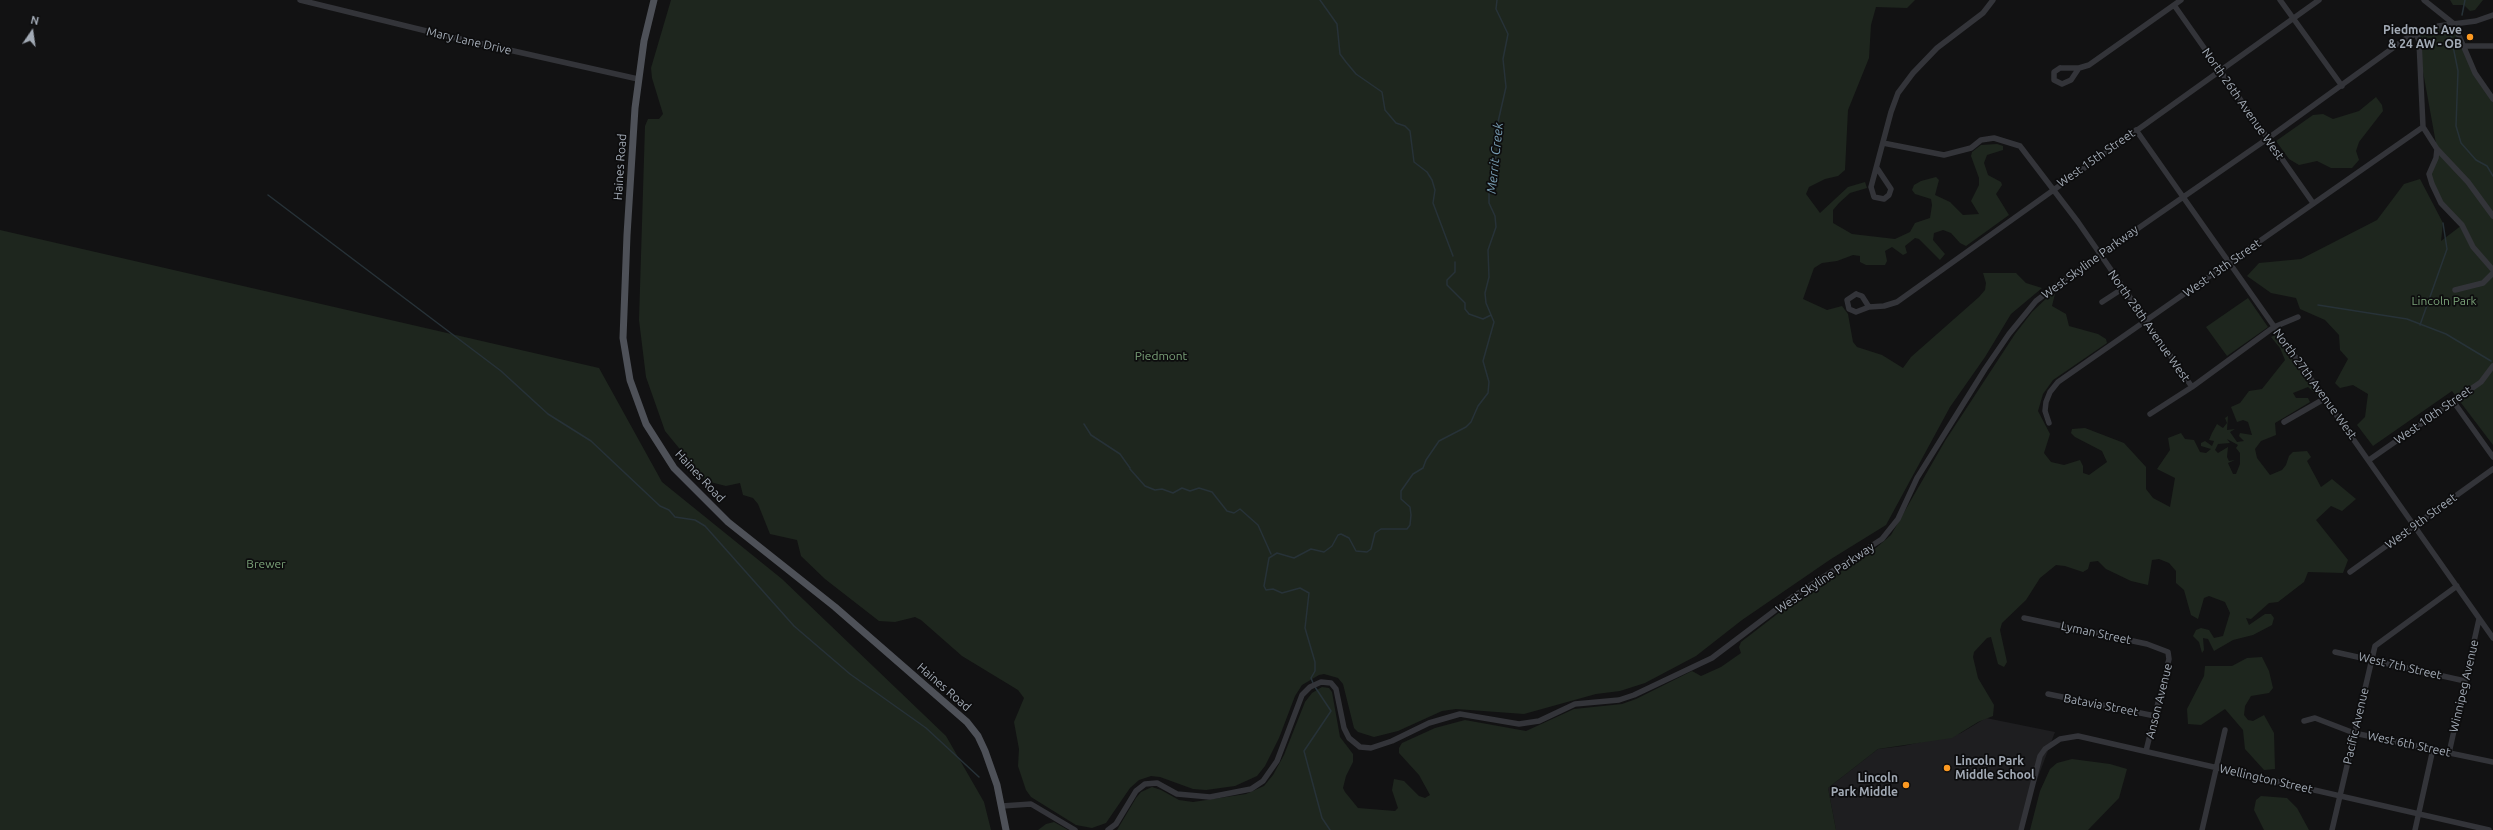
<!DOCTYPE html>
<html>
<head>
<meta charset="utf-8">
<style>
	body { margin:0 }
	#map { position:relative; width:2493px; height:830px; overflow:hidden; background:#121213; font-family:Ubuntu,sans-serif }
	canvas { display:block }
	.north { position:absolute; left:12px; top:12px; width:40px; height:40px; -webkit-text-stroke:3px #0d0d0e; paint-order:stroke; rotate:13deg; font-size:11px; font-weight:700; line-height:16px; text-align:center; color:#a2aab5 }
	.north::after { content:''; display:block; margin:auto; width:14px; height:18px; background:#a2aab5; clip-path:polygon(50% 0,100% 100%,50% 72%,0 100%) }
</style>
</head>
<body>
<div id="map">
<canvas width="2493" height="830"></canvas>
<div class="north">N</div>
</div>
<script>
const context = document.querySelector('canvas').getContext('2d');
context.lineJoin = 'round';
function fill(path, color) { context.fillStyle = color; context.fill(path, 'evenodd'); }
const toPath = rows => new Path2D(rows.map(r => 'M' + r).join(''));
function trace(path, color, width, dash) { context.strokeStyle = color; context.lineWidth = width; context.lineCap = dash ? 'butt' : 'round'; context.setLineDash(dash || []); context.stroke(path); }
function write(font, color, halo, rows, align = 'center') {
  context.font = font + ' Ubuntu,sans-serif'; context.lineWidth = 3.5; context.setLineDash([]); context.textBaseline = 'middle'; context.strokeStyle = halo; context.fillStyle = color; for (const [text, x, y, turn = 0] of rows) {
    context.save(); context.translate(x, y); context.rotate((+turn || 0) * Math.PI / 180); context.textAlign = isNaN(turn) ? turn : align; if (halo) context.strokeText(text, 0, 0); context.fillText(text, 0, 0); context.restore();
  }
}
const built = toPath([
	[1986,718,2055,732,2018,830,1836,830,1828,788,1878,749,1903,746,1961,733]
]);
const green = toPath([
	[671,0,1915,0,1907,8,1876,7,1871,25,1869,58,1848,110,1845,170,1838,176,1825,179,1809,187,1806,194,1820,213,1848,187,1865,182,1867,188,1850,193,1839,203,1833,210,1833,223,1852,234,1895,239,1910,232,1915,223,1930,218,1932,205,1931,199,1915,194,1912,190,1914,185,1921,181,1936,177,1939,180,1935,195,1950,202,1963,215,1979,214,1971,201,1979,185,1979,178,1971,156,1972,152,1981,145,1997,144,2003,146,2003,150,1987,155,1984,163,1988,175,2001,182,2002,185,1996,194,2009,215,1966,246,1960,243,1951,233,1943,230,1934,233,1933,240,1945,254,1940,260,1919,239,1915,238,1905,246,1907,253,1903,255,1892,247,1885,251,1887,261,1885,265,1866,265,1860,262,1860,256,1853,255,1837,261,1822,263,1814,268,1803,299,1827,310,1842,306,1848,314,1853,342,1857,347,1882,355,1903,368,1911,357,1979,297,1985,290,1986,283,1983,273,2016,273,2026,283,2042,288,2011,314,1985,357,1950,407,1886,525,1831,559,1742,620,1696,656,1645,683,1620,691,1596,694,1524,714,1456,709,1442,711,1398,731,1374,737,1358,732,1354,728,1343,684,1338,678,1324,674,1319,675,1302,685,1295,696,1279,738,1265,766,1257,776,1235,786,1206,790,1193,789,1160,777,1151,776,1139,780,1130,788,1106,823,1092,828,1076,825,1031,797,1026,790,1018,766,1019,749,1014,722,1024,698,1018,690,962,656,921,620,915,617,895,622,879,621,825,579,801,556,797,540,770,534,758,504,753,498,743,495,740,483,726,486,706,481,665,431,646,377,639,320,645,126,648,119,659,119,663,114,652,78,651,68],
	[2450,0,2483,0,2475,10,2470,11,2464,5,2453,5],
	[2454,24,2475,73,2493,99,2493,445,2452,391,2373,446,2357,425,2365,417,2368,394,2353,385,2340,388,2335,383,2348,359,2340,350,2339,335,2325,320,2300,309,2296,298,2271,293,2247,276,2259,263,2301,259,2377,220,2404,184,2420,179,2443,223,2441,241,2462,225,2443,206,2429,174,2437,149,2416,33],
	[2376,97,2382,105,2383,111,2359,142,2356,151,2359,160,2352,168,2331,168,2317,161,2299,165,2289,159,2276,141,2313,115,2323,114,2333,119,2359,111],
	[0,230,599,368,662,482,782,579,946,736,984,802,991,830,0,830],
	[2051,294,2055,294,2052,306,2066,314,2069,326,2098,334,2106,339,2107,343,2053,380,2043,394,2038,411,2050,434,2044,453,2051,462,2064,465,2080,460,2083,466,2083,473,2089,475,2107,462,2102,451,2075,437,2071,433,2072,429,2085,428,2124,443,2146,467,2146,489,2153,498,2170,507,2175,478,2157,469,2170,450,2168,438,2181,433,2185,439,2194,440,2200,452,2206,453,2211,449,2201,446,2201,443,2205,441,2212,446,2214,441,2209,440,2212,433,2217,424,2223,428,2227,423,2225,418,2228,416,2227,430,2235,429,2230,432,2237,442,2244,441,2239,436,2240,433,2252,435,2248,422,2243,420,2237,422,2231,407,2240,403,2249,391,2262,389,2285,360,2280,348,2271,337,2275,335,2317,394,2318,396,2308,387,2293,393,2296,398,2308,398,2310,402,2275,423,2276,435,2261,441,2255,449,2257,458,2270,475,2282,470,2286,465,2289,456,2293,452,2307,451,2311,457,2307,461,2321,487,2332,479,2356,499,2342,511,2331,506,2316,520,2348,560,2343,573,2308,572,2304,582,2278,602,2269,603,2251,619,2246,618,2249,625,2265,614,2271,614,2274,618,2272,625,2253,635,2233,640,2214,651,2208,639,2203,638,2204,650,2202,653,2199,642,2193,636,2196,630,2201,628,2209,630,2214,638,2223,636,2230,613,2225,602,2209,596,2204,598,2198,619,2191,615,2184,590,2176,583,2176,571,2169,563,2159,559,2152,560,2148,585,2131,581,2106,569,2098,561,2090,562,2088,569,2083,572,2065,566,2056,565,2040,578,2026,600,2002,623,2000,630,2007,662,2004,667,1998,664,1991,637,1987,638,1974,652,1973,657,1978,678,1994,705,1993,716,1978,722,1952,738,1878,749,1828,788,1836,830,1117,830,1136,798,1141,792,1152,787,1161,790,1179,800,1193,802,1246,794,1264,786,1273,775,1284,755,1305,702,1312,693,1322,687,1329,688,1332,692,1340,737,1353,754,1353,762,1346,776,1343,788,1345,792,1358,808,1395,811,1398,808,1392,790,1394,779,1404,781,1419,796,1425,798,1430,795,1419,775,1399,753,1399,748,1402,743,1435,728,1465,720,1526,731,1574,709,1622,704,1636,699,1692,671,1701,676,1721,667,1741,653,1739,647,1741,642,1798,598,1870,553,1891,535,1945,441,2015,334,2032,312],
	[2227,439,2238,445,2236,448,2240,453,2240,464,2236,474,2233,474,2228,463,2235,460,2229,461,2227,457,2228,447,2218,453,2215,450,2218,444,2230,443],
	[2248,298,2268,327,2227,356,2206,327],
	[2262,657,2269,671,2273,688,2269,693,2251,696,2245,706,2244,715,2248,720,2253,721,2264,715,2274,733,2275,769,2264,770,2245,749,2243,730,2225,709,2201,725,2188,724,2187,709,2204,676,2205,666,2232,666,2247,658],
	[2072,759,2110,764,2127,769,2119,798,2088,830,2030,830,2040,791,2050,769,2057,763],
	[2261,796,2287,798,2297,808,2309,830,2264,830,2254,810,2256,800],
	[1054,822,1068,830,1038,830,1046,824]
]);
const stream = toPath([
	[1320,0,1337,24,1340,54,1346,62,1356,74,1382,92,1385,110,1396,123,1405,126,1410,131,1414,162,1427,172,1432,180,1435,190,1433,203,1453,256],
	[2462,15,2465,0],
	[2451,36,2458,71,2456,126,2461,143,2476,160,2487,166,2493,176],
	[268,195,501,371,548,414,591,441,660,506,669,510,675,517,695,520,705,526,794,626,850,674,926,728,979,777],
	[1455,262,1455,272,1447,280,1447,285,1465,303,1465,309,1469,314,1483,319,1491,315],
	[2318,305,2407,319,2446,334,2491,361],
	[2420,325,2447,249,2443,223],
	[1084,424,1091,435,1120,454,1130,468],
	[1130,469,1145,486,1155,490,1162,489,1173,493,1182,488,1190,491,1199,488,1212,492,1227,511,1234,513,1240,509,1258,525,1271,554],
	[1313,683,1311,678,1315,671,1315,662,1305,628,1309,593,1300,588,1282,593,1273,589,1266,590,1264,586,1269,558,1277,553,1294,558,1311,549,1324,552,1332,546,1338,535,1341,534,1349,538,1356,551,1367,552,1371,549,1375,533,1381,529,1407,529,1410,525,1411,515,1410,507,1401,499,1401,491,1413,474,1423,468,1426,460,1439,441,1466,427,1471,422,1478,406,1488,393,1489,382,1483,361,1494,322,1486,303,1485,293,1489,277,1488,250,1496,227,1495,216,1489,203,1489,194,1500,134,1498,122,1506,87,1503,59,1508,34,1496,9,1497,0],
	[1315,687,1331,711,1304,751,1322,818,1330,830]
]);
const minor = toPath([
	[300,0,447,36,638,79],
	[2280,0,2342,86],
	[2424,0,2454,24,2475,73,2493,99],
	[2174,5,2313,203],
	[2416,33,2419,41,2423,127,2437,149,2468,182,2493,216],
	[2464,46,2493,46],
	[2060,68,2079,68,2071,80,2062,84,2054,80,2054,72,2060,68],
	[2079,68,2089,65,2181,0],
	[2136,130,2493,638],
	[1883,143,1944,155,1971,148,1981,140,1994,138,2020,146,2078,222,2192,387],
	[2437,149,2436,158,2429,174,2432,184,2441,203,2462,225,2473,247,2493,270],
	[1877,168,1891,189,1889,195,1884,199,1874,197,1871,187,1891,112,1898,93,1913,73,1937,48,1983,13,1993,0],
	[2455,290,2483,283,2493,273],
	[1856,294,1862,296,1869,307,1856,312,1849,309,1847,300,1856,294],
	[2102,302,2122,289],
	[1869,307,1884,306,1897,302,2319,0],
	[2453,401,2493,457],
	[2150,414,2192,387,2274,327,2298,317],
	[2284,422,2324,399],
	[2049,423,2045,411,2046,402,2050,392,2058,382,2423,127],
	[2369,460,2481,382,2493,366],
	[2350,572,2493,469],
	[2024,618,2147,644,2168,652,2169,659,2146,751],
	[2335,652,2465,681],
	[2048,694,2155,716],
	[2304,721,2315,718,2354,733,2493,762],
	[2449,753,2479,619],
	[1002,806,1031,804,1075,830],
	[1108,830,1116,824,1136,791,1145,784,1157,783,1177,794,1210,797,1251,789,1263,781,1277,761,1302,695,1310,687,1321,682,1331,683,1336,689,1344,728,1349,738,1360,747,1371,748,1392,741,1429,723,1460,714,1519,724,1539,721,1575,704,1619,700,1634,695,1712,658,1794,596,1882,539,1898,519,1917,478,1985,369,2009,334,2036,301,2065,279,2267,139,2408,37,2438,26,2476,21,2493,15],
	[2021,830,2040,756,2045,749,2060,739,2078,736,2489,830],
	[2202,830,2225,730],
	[2332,830,2375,646,2457,586],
	[2415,830,2433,749]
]);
const major = toPath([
	[654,0,644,41,635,108,627,235,623,338,630,380,646,424,674,468,728,522,835,607,967,722,978,736,985,751,997,785,1006,830]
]);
const markers = [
	[2470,37,4,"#fc9921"],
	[1947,768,4,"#fc9921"],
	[1906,785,4,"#fc9921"]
];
const poiNames = [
	["Piedmont Ave",2462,30],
	["& 24 AW - OB",2462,44],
	["Lincoln Park",1955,761,"left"],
	["Middle School",1955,775,"left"],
	["Lincoln",1898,778],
	["Park Middle",1898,792]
];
const streetNames = [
	["Mary Lane Drive",469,41,13],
	["North 26th Avenue West",2243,104,55],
	["West 15th Street",2096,158,-35],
	["Haines Road",620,167,-86],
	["West Skyline Parkway",2090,262,-36],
	["West 13th Street",2222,268,-35],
	["North 28th Avenue West",2149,326,55],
	["North 27th Avenue West",2315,384,54],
	["West 10th Street",2433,415,-35],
	["Haines Road",700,476,47],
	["West 9th Street",2421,521,-36],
	["West Skyline Parkway",1825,578,-34],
	["Lyman Street",2096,633,12],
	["West 7th Street",2400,666,13],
	["Winnipeg Avenue",2464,686,-77],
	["Haines Road",944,687,41],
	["Anson Avenue",2159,701,-76],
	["Batavia Street",2101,705,11],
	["Pacific Avenue",2356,726,-77],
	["West 6th Street",2409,744,12],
	["Wellington Street",2266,779,13]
];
const parkNames = [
	["Lincoln Park",2444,301],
	["Piedmont",1161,356],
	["Brewer",266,564]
];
const waterNames = [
	["Merrit Creek",1495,158,-84]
];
fill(built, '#1e1e20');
fill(green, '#1e261e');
trace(stream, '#273238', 1.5);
trace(minor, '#333439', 5.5);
trace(major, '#4e5158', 7);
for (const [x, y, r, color] of markers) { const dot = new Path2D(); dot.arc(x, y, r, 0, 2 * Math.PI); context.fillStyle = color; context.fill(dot); trace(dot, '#0d0d0e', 1.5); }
write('bold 12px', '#a2aab5', '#0d0d0e', poiNames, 'right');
write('12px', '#a2aab5', '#0d0d0e', streetNames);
write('12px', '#7aa178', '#0d0d0e', parkNames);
write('italic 13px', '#779db3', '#0d0d0e', waterNames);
</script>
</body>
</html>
